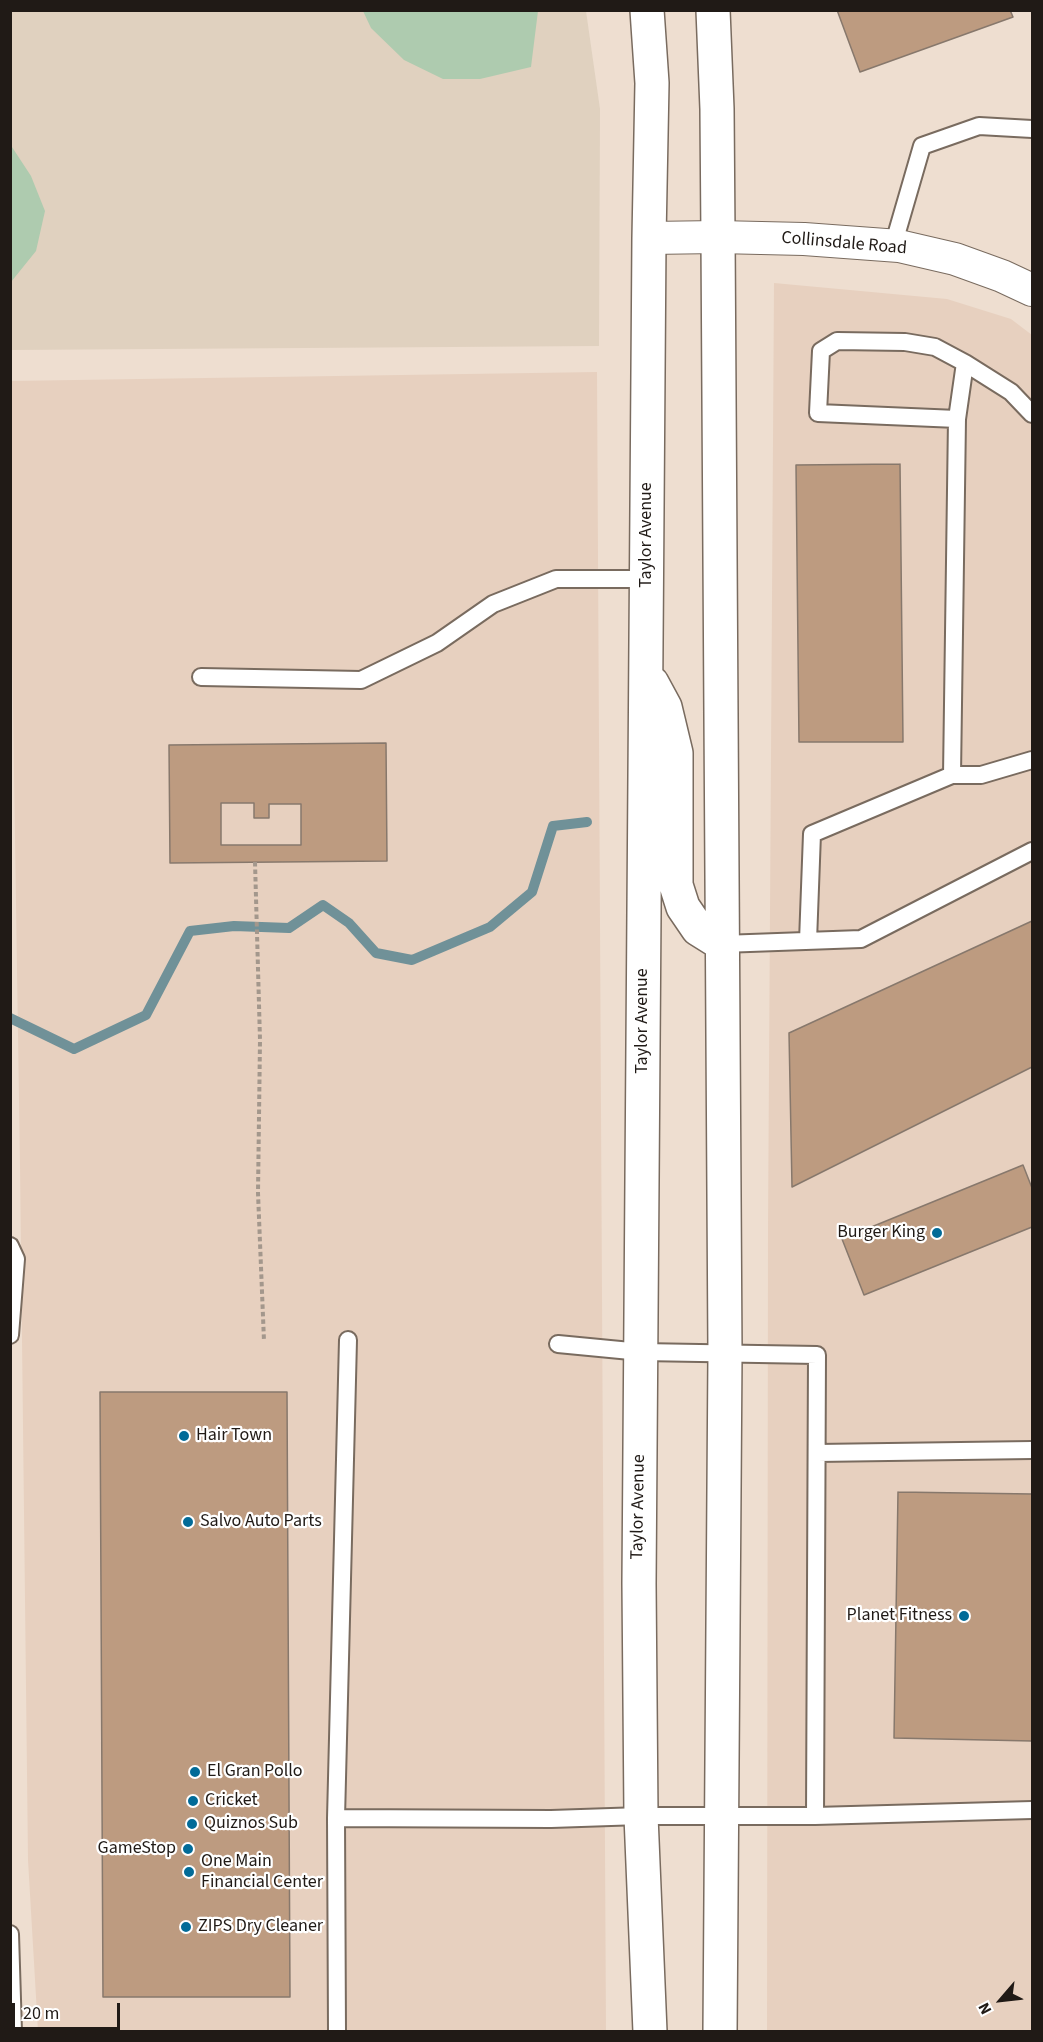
<!DOCTYPE html>
<html>
<head>
<meta charset="utf-8">
<style>
	body { margin:0 }
	#map { position:relative; width:1043px; height:2042px; overflow:hidden; background:#eeded0; font-family:"Source Sans 3",sans-serif }
	canvas { display:block }
	.frame { position:absolute; inset:0; border:12px solid #201a16; pointer-events:none }
	.north { position:absolute; left:971px; top:1970px; width:60px; height:60px; -webkit-text-stroke:4px #fff; paint-order:stroke; rotate:242deg; font-size:16px; font-weight:700; line-height:24px; text-align:center; color:#201a16 }
	.north::after { content:''; display:block; margin:auto; width:21px; height:27px; background:#201a16; clip-path:polygon(50% 0,100% 100%,50% 72%,0 100%) }
	.scale { position:absolute; left:12px; top:2003px; width:108px; height:27px; box-sizing:border-box; border:3px solid #201a16; border-top:0; padding-left:8px; font-size:18px; line-height:21px; white-space:nowrap; color:#201a16; -webkit-text-stroke:4px #fff; paint-order:stroke }
</style>
</head>
<body>
<div id="map">
<canvas width="1043" height="2042"></canvas>
<div class="frame"></div>
<div class="north">N</div>
<div class="scale">20 m</div>
</div>
<script>
const context = document.querySelector('canvas').getContext('2d');
context.lineJoin = 'round';
function fill(path, color) { context.fillStyle = color; context.fill(path, 'evenodd'); }
const toPath = rows => new Path2D(rows.map(r => 'M' + r).join(''));
function trace(path, color, width, dash) { context.strokeStyle = color; context.lineWidth = width; context.lineCap = dash ? 'butt' : 'round'; context.setLineDash(dash || []); context.stroke(path); }
function write(font, color, halo, rows, align = 'center') {
  context.font = font + ' "Source Sans 3",sans-serif'; context.lineWidth = 4.5; context.setLineDash([]); context.textBaseline = 'middle'; context.strokeStyle = halo; context.fillStyle = color; for (const [text, x, y, turn = 0] of rows) {
    context.save(); context.translate(x, y); context.rotate((+turn || 0) * Math.PI / 180); context.textAlign = isNaN(turn) ? turn : align; if (halo) context.strokeText(text, 0, 0); context.fillText(text, 0, 0); context.restore();
  }
}
const built = toPath([
	[774,283,947,299,1011,319,1032,335,1032,2031,767,2032,768,1227],
	[597,372,606,2031,38,2031,28,1860,20,1165,11,575,10,381]
]);
const education = toPath([
	[10,11,586,11,600,109,599,346,11,350]
]);
const green = toPath([
	[363,11,538,11,531,67,480,79,443,79,404,60,371,28],
	[10,144,31,176,45,211,36,251,11,282]
]);
const stream = toPath([
	[10,1018,74,1049,146,1015,190,931,234,926,289,928,323,905,349,923,376,953,412,960,490,927,532,892,553,826,587,822]
]);
const building = toPath([
	[837,10,1010,10,1013,17,860,72,837,10],
	[900,464,903,742,799,742,796,465,900,464],
	[386,743,387,861,170,863,169,745,386,743],
	[221,803,254,803,254,818,269,818,269,804,301,804,301,845,221,845,221,803],
	[1032,921,1032,1067,792,1187,789,1033,1032,921],
	[1023,1165,1032,1188,1032,1227,864,1295,842,1239,1023,1165],
	[100,1392,287,1392,290,1997,103,1997,100,1392],
	[898,1492,1032,1494,1032,1741,894,1738,898,1492]
]);
const path = toPath([
	[255,862,260,1040,258,1193,264,1341]
]);
const service = toPath([
	[893,246,922,146,979,126,1032,129],
	[965,363,1011,392,1032,414],
	[201,677,361,680,437,643,493,604,556,579,647,579],
	[952,775,981,775,1032,760],
	[808,941,812,834,952,775,957,419,818,413,821,351,837,341,905,342,935,347,965,363,957,419],
	[722,944,861,939,1032,851],
	[10,1246,16,1259,10,1335],
	[558,1344,641,1352,817,1355,815,1816],
	[817,1453,1032,1450],
	[336,1818,551,1819,641,1816,815,1816,1032,1810],
	[10,1934,13,2032],
	[337,2032,336,1818,348,1340]
]);
const minor = toPath([
	[649,238,718,237,804,239,899,246,955,259,1002,276,1032,290]
]);
const secondary = toPath([
	[647,10,652,83,649,238,639,1583,641,1816,650,2032],
	[713,10,717,109,718,237,725,1353,720,2032],
	[652,683,665,707,676,753,676,885,683,907,698,929,722,944]
]);
const markers = [
	[937,1233,6,"#026b98"],
	[184,1436,6,"#026b98"],
	[188,1522,6,"#026b98"],
	[964,1616,6,"#026b98"],
	[195,1772,6,"#026b98"],
	[193,1801,6,"#026b98"],
	[192,1824,6,"#026b98"],
	[188,1849,6,"#026b98"],
	[189,1872,6,"#026b98"],
	[186,1927,6,"#026b98"]
];
const streetNames = [
	["Collinsdale Road",844,244,5],
	["Taylor Avenue",647,535,-90],
	["Taylor Avenue",643,1021,-90],
	["Taylor Avenue",639,1507,-89]
];
const poiNames = [
	["Burger King",925,1233,"right"],
	["Hair Town",196,1436],
	["Salvo Auto Parts",200,1522],
	["Planet Fitness",952,1616,"right"],
	["El Gran Pollo",207,1772],
	["Cricket",205,1801],
	["Quiznos Sub",204,1824],
	["GameStop",176,1849,"right"],
	["One Main",201,1862],
	["Financial Center",201,1883],
	["ZIPS Dry Cleaner",198,1927]
];
fill(built, '#e7d0bf');
fill(education, '#e0d1bf');
fill(green, '#aecbaf');
trace(stream, '#709198', 10);
fill(building, '#bd9b80');
trace(building, '#87786c', 1.5);
trace(service, '#796b5f', 20);
trace(minor, '#796b5f', 34);
trace(secondary, '#796b5f', 36);
trace(path, '#a3978c', 4, [4.5, 3]);
trace(service, '#fff', 16);
trace(minor, '#fff', 32);
trace(secondary, '#fff', 33);
for (const [x, y, r, color] of markers) { const dot = new Path2D(); dot.arc(x, y, r, 0, 2 * Math.PI); context.fillStyle = color; context.fill(dot); trace(dot, '#fff', 2); }
write('18px', '#201a16', '#fff', streetNames);
write('18px', '#201a16', '#fff', poiNames, 'left');
</script>
</body>
</html>
